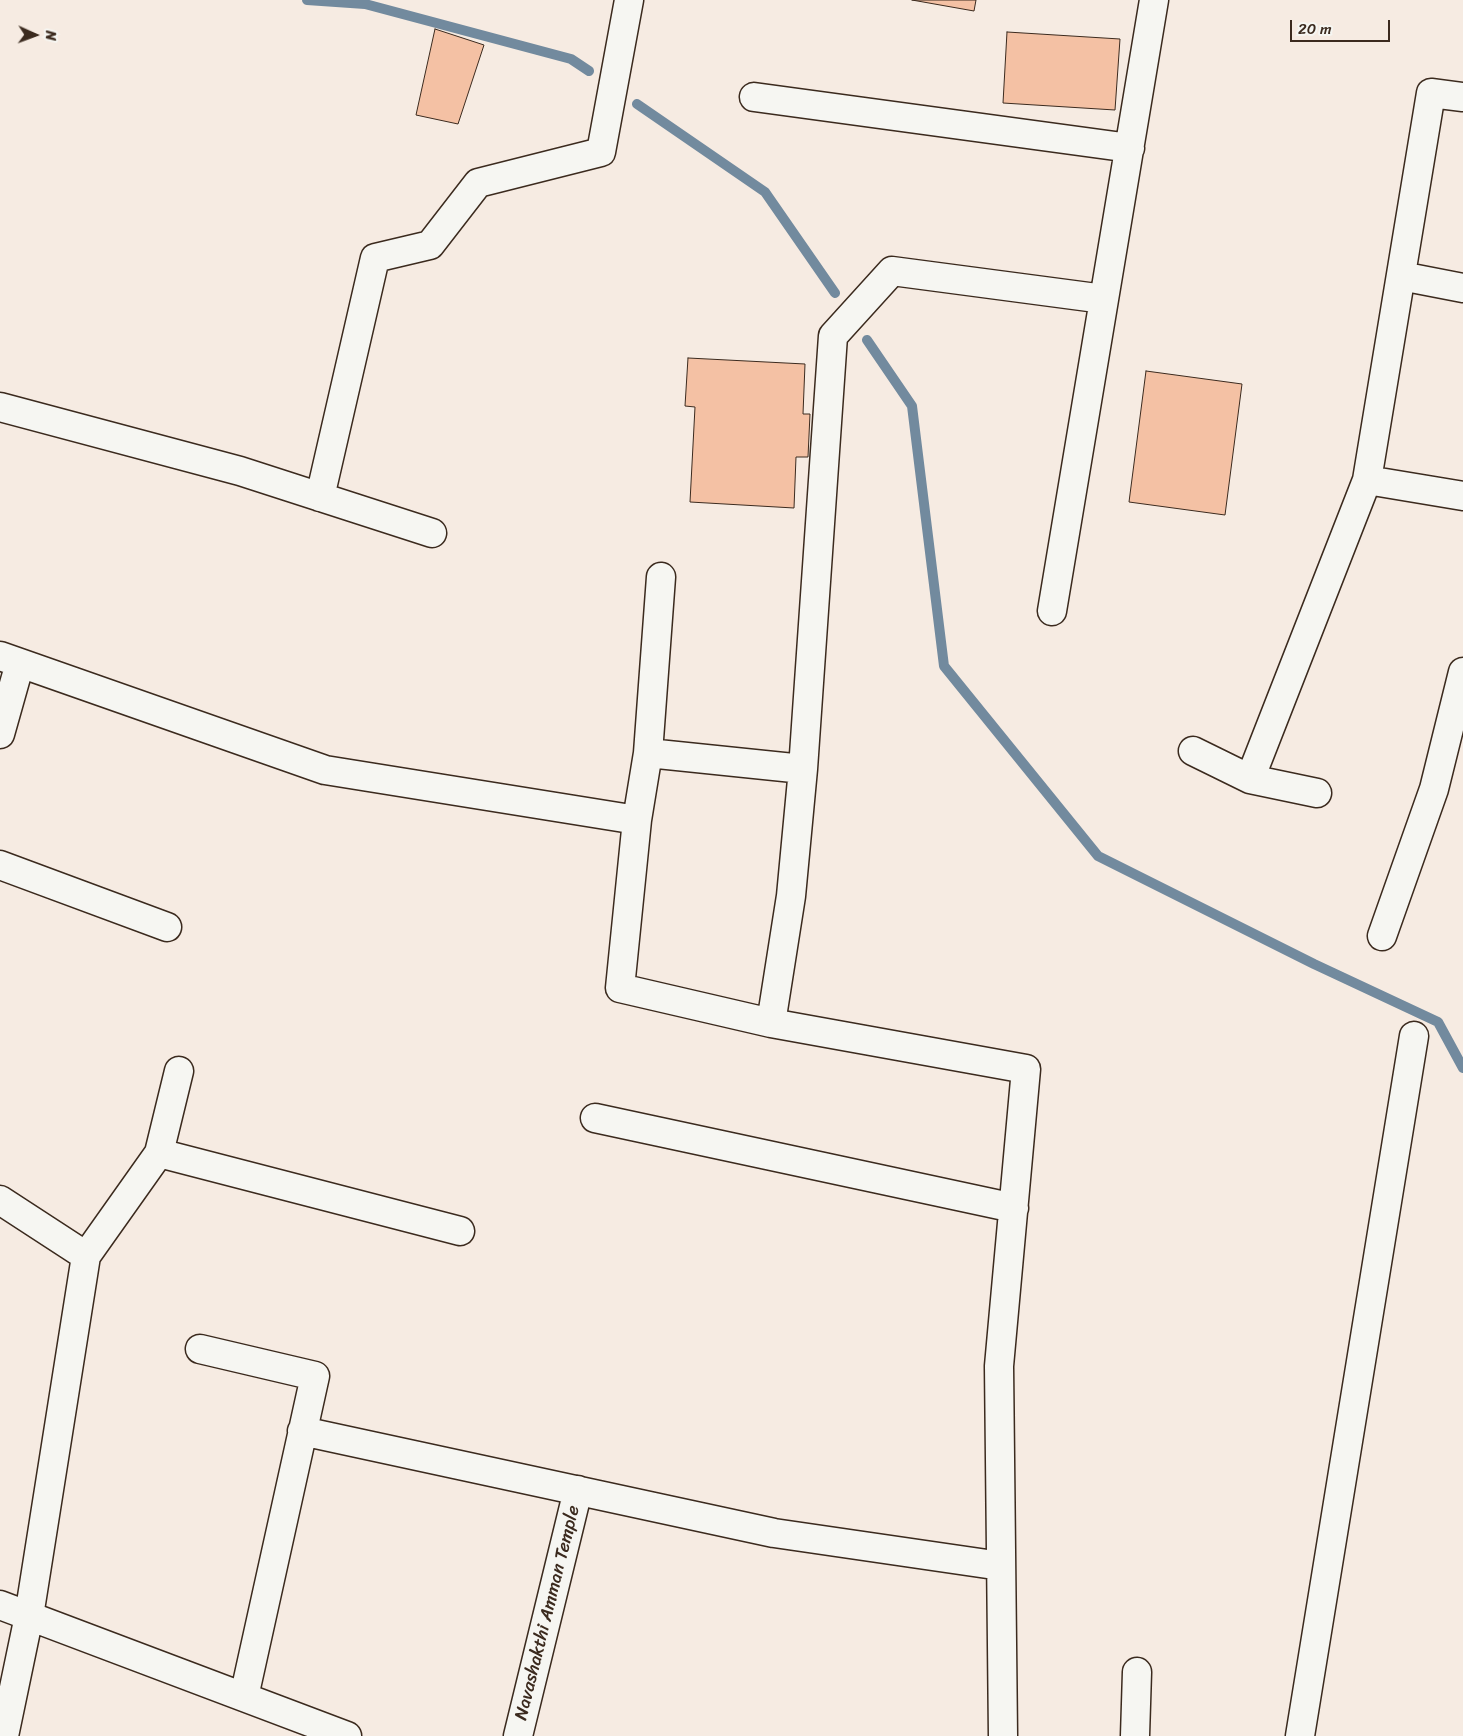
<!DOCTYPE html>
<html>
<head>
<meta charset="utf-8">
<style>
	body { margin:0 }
	#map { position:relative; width:1463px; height:1736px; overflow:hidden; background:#f6ebe2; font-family:Sriracha,sans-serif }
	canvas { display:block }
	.north { position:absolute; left:10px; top:10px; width:50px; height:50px; -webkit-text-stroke:4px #f6f6f2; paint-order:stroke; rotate:92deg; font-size:14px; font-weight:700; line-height:20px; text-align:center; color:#3b2a1e }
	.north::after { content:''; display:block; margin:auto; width:18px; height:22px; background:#3b2a1e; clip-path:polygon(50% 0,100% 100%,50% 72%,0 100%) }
	.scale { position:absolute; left:1290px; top:20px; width:100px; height:22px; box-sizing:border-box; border:2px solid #3b2a1e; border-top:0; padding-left:6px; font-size:15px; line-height:18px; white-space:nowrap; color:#3b2a1e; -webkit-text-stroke:4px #f6f6f2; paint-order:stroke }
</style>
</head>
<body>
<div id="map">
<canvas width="1463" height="1736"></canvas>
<div class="north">N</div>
<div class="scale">20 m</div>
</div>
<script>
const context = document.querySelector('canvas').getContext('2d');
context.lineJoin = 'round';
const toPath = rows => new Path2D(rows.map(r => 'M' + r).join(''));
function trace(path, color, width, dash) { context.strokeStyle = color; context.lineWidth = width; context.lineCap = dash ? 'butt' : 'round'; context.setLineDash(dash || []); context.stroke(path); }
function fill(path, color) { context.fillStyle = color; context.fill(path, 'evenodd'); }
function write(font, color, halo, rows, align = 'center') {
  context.font = font + ' Sriracha,sans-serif'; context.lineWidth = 5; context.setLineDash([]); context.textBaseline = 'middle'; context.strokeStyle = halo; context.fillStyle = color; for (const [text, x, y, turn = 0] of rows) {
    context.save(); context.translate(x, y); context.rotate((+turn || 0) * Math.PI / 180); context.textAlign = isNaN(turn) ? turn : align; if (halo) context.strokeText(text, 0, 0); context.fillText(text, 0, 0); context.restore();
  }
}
const stream = toPath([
	[307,0,365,4,571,59,589,71],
	[637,104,765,192,835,293],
	[867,340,912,406,944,666,1098,856,1314,964,1438,1022,1463,1068]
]);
const building = toPath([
	[912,0,976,0,974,11,912,0],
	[435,29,484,45,458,124,416,115,435,29],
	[1007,32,1120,39,1115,110,1003,103,1007,32],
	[688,358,805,364,803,414,810,414,808,457,796,457,794,508,690,502,695,407,685,406,688,358],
	[1146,371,1242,384,1225,515,1129,502,1146,371]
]);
const minor = toPath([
	[754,97,1130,148],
	[1463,97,1431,93,1367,480,1463,496],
	[1401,276,1463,288],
	[0,407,240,471,432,533],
	[320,497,375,258,430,245,478,183,601,152,629,0],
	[1052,611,1154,0],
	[0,656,325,770,637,820,620,988,771,1023,1026,1069,999,1366,1003,1736],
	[0,734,20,663],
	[1193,751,1250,779,1317,793],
	[648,753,803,769],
	[1250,779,1367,480],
	[637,820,648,753,661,577],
	[0,865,167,927],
	[1382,936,1434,789,1463,672],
	[771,1023,791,896,803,769,833,336,892,271,1104,299],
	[595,1118,1014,1208],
	[159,1153,460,1231],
	[0,1200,86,1256,29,1616,4,1736],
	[86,1256,159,1153,179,1071],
	[200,1349,315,1376,244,1697],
	[302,1431,774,1533,1001,1566],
	[0,1605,347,1736],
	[518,1736,578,1490],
	[1135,1736,1137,1672],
	[1300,1736,1414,1036]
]);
const streetNames = [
	["Navashakthi Amman Temple",548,1613,-76]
];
trace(stream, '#728a9e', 10);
fill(building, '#f4c1a4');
trace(building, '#3b2a1e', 1);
trace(minor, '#3b2a1e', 31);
trace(minor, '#f6f6f2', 28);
write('18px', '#3b2a1e', '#f6f6f2', streetNames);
</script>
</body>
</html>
